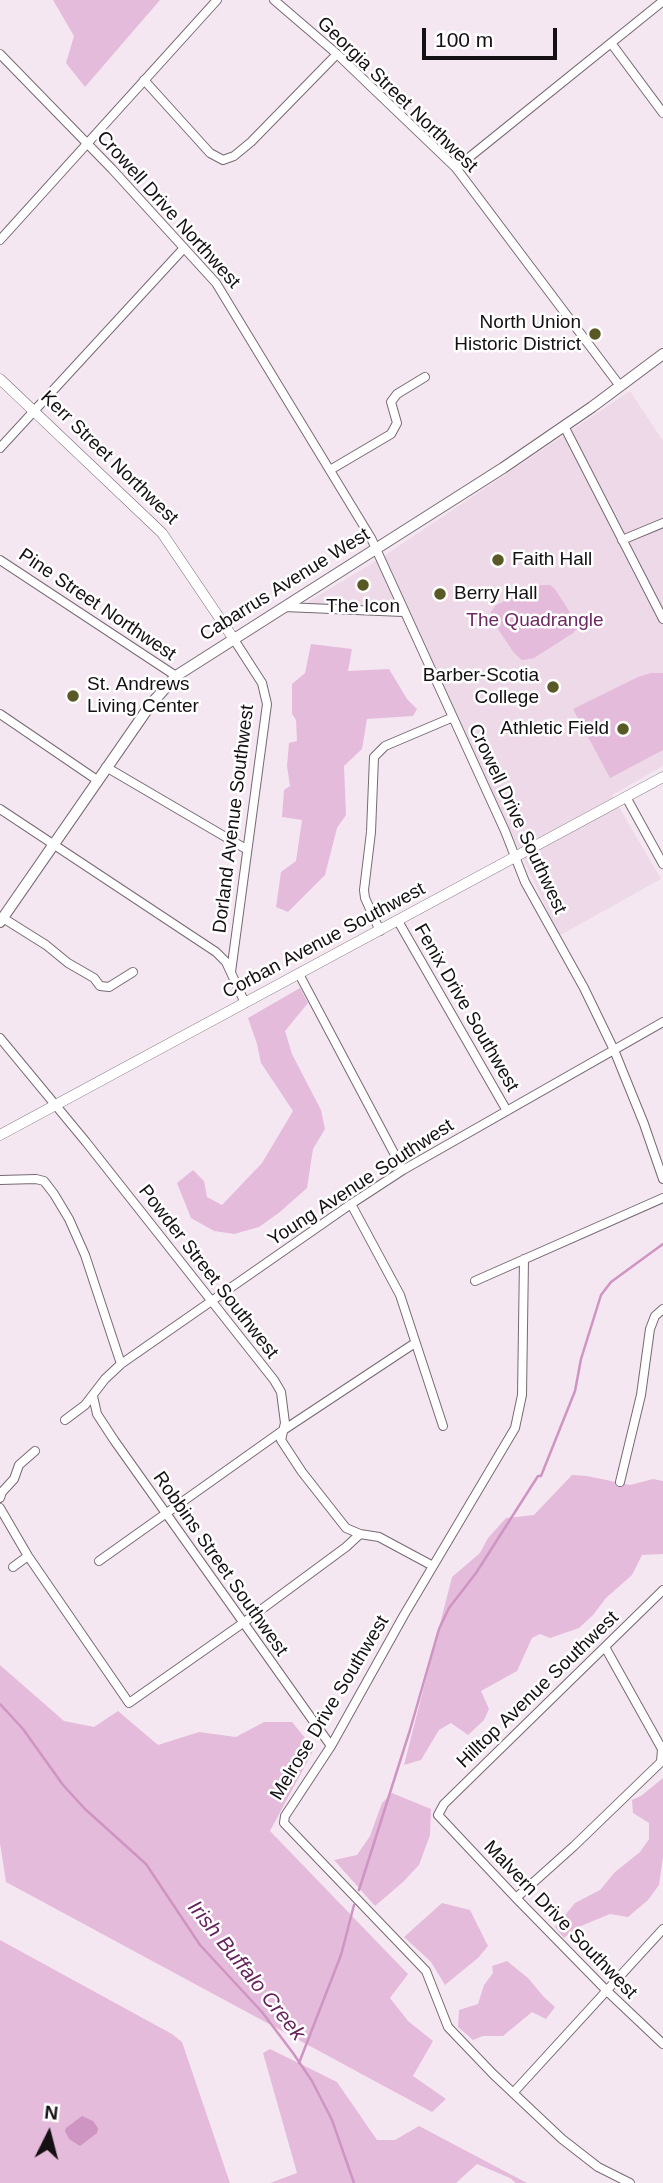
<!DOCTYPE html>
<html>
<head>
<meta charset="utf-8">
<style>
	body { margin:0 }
	#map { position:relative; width:663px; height:2183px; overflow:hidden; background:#f5e7f1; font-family:Helvetica,sans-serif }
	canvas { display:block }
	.north { position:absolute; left:14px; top:2099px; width:70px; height:70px; -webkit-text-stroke:5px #fff; paint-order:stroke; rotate:6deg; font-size:19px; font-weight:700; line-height:28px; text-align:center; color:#141013 }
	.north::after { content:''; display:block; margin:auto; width:24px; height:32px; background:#141013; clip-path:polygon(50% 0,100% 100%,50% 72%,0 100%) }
	.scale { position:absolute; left:422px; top:28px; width:135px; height:32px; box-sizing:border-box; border:4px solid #141013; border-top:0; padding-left:9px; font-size:21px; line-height:24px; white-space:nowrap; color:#141013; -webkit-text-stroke:5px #fff; paint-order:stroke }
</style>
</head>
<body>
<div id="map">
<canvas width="663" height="2183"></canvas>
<div class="north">N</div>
<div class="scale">100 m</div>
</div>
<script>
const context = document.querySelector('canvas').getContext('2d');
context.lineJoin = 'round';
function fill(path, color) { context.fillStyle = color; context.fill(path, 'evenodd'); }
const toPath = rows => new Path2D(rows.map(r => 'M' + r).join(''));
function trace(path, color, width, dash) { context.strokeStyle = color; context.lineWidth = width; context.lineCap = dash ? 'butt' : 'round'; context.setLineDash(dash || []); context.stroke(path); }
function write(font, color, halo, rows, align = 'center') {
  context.font = font + ' Helvetica,sans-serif'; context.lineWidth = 5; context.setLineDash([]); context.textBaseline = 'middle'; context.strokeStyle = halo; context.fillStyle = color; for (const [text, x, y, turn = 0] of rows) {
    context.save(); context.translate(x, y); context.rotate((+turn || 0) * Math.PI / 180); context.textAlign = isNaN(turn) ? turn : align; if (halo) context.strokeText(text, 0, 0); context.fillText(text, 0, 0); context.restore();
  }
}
const built = toPath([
	[630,391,663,441,663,766,612,795,661,879,559,936,408,609,312,605,308,602,384,556]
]);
const green = toPath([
	[53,0,160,0,85,87,66,63,74,36],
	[541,585,550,585,555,589,576,622,577,629,573,633,534,658,522,660,514,653,492,620,491,612,496,605],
	[311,644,352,649,348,671,389,669,407,699,417,709,413,716,367,719,362,749,344,766,346,815,337,828,325,875,288,912,276,907,281,872,296,861,302,820,282,817,284,790,290,786,287,766,289,743,297,741,296,720,292,714,292,684,305,673],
	[651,673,663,673,663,750,610,778,573,709,638,677],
	[300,988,308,1003,285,1031,292,1054,321,1110,325,1129,313,1149,307,1188,280,1212,259,1227,234,1234,214,1231,191,1218,177,1183,193,1170,204,1181,207,1197,222,1205,262,1163,293,1111,261,1063,257,1044,248,1018],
	[572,1475,587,1476,630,1485,653,1479,663,1481,663,1554,642,1555,632,1575,606,1598,593,1615,579,1628,550,1638,540,1634,532,1638,517,1671,481,1691,489,1709,484,1720,468,1735,451,1723,439,1730,421,1760,404,1765,452,1577,480,1553,488,1538,506,1518,534,1515],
	[0,1665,64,1721,94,1727,118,1711,158,1745,199,1732,236,1737,264,1722,292,1722,314,1749,270,1831,408,1974,390,1998,408,2021,433,2041,413,2076,446,2099,432,2112,6,1882,0,1843],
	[663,1778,663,1857,659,1885,648,1900,628,1917,610,1914,576,1928,564,1938,555,1927,575,1903,600,1890,615,1872,640,1852,649,1839,649,1823,633,1813,632,1800,641,1796],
	[392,1793,431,1809,430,1835,419,1865,403,1882,375,1906,334,1860,357,1855,370,1836,382,1803],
	[442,1903,470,1910,488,1946,478,1958,445,1985,431,1962,404,1937],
	[0,1940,172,2034,182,2042,230,2183,0,2183],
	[507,1961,528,1978,544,1997,555,2007,546,2019,532,2012,503,2036,483,2036,473,2040,458,2027,459,2010,478,2004,484,1985,493,1973,492,1966],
	[270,2049,337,2082,377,2140,395,2140,419,2126,527,2183,516,2183,510,2178,477,2164,456,2183,270,2183,297,2173,263,2053]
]);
const water = toPath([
	[82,2116,93,2121,98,2128,97,2133,80,2146,69,2139,65,2131,66,2128]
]);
const stream = toPath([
	[0,1704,23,1729,63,1785,85,1809,146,1864,200,1945,262,2012,293,2053,312,2081,332,2120,354,2183],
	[359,1890,410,1730,439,1629,449,1608,476,1573,538,1476,541,1476,575,1391,581,1359,601,1295,611,1282,663,1244],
	[299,2063,341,1955,354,1905]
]);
const minor = toPath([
	[274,0,337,54,456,168,620,386],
	[611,43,663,113],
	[0,54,112,169,216,283,371,538,505,831,525,882,584,988,614,1050,644,1124,663,1179],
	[144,80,210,153,223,160,234,156,251,142,337,54],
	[456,168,663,1],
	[0,240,217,0],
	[564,426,663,619],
	[0,448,184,248],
	[330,470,391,434,397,423,391,402,397,394,425,377],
	[622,540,663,523],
	[0,560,176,676],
	[284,607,403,612],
	[0,714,97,780],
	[106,767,246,849],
	[626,797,663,864],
	[0,809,216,952,226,962,245,1003],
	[3,918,46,945,68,963,94,978,100,986,109,987,133,972],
	[398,921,507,1111],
	[380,931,365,898,364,890,371,832,374,757,385,746,451,718],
	[231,972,267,704,262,683,233,638],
	[299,974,403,1170],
	[0,1038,86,1142,274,1380,281,1392,285,1423,281,1440,302,1472,346,1528,360,1534,379,1537,433,1566],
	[0,1180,36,1179,44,1181,54,1194,69,1219,85,1255,121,1364],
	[351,1204,400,1295,443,1426],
	[524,1259,522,1395,515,1428,404,1615,331,1746,285,1816,284,1823,426,1971,448,2027,493,2074,562,2139,598,2167,630,2183],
	[475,1281,663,1198],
	[93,1396,97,1414,114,1440,331,1746],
	[65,1420,85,1405,105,1379,121,1364,351,1204,403,1170,663,1022],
	[620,1482,641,1395,650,1329,655,1316,663,1309],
	[0,1498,2,1492,14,1479,19,1465,35,1451],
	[0,1508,28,1556,129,1703,243,1623,346,1547,360,1534],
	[99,1561,282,1431,415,1343],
	[13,1567,28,1556],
	[663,1590,444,1804,438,1815,516,1898,607,1991,663,2044],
	[516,1898,574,1846,661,1762,662,1749,605,1647],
	[513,2093,663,1929]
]);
const tertiary = toPath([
	[0,379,162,533,233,638],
	[0,1135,663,777]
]);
const secondary = toPath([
	[0,922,151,704,176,676,503,468,592,407,663,354]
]);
const markers = [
	[595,334,7,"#595926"],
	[498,560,7,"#595926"],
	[363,585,7,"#595926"],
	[440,594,7,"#595926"],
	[553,687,7,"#595926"],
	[73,696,7,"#595926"],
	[623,729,7,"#595926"]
];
const streetNames = [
	["Georgia Street Northwest",397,95,44],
	["Crowell Drive Northwest",168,210,48],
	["Kerr Street Northwest",109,458,44],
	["Cabarrus Avenue West",285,585,-32],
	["Pine Street Northwest",97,605,34],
	["Dorland Avenue Southwest",234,819,-83],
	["Crowell Drive Southwest",517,819,65],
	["Corban Avenue Southwest",324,941,-28],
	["Fenix Drive Southwest",466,1008,60],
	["Young Avenue Southwest",361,1183,-33],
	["Powder Street Southwest",208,1272,52],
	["Robbins Street Southwest",220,1564,55],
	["Hilltop Avenue Southwest",538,1690,-44],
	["Melrose Drive Southwest",330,1708,-59],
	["Malvern Drive Southwest",560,1920,46]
];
const poiNames = [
	["North Union",581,323],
	["Historic District",581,345],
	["Faith Hall",512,560,"left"],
	["Berry Hall",454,594,"left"],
	["The Icon",363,607,"center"],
	["Barber-Scotia",539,676],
	["College",539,698],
	["St. Andrews",87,685,"left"],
	["Living Center",87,707,"left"],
	["Athletic Field",609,729]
];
const parkNames = [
	["The Quadrangle",535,621]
];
const waterNames = [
	["Irish Buffalo Creek",246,1971,51]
];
fill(built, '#edd9e8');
fill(green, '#e5bbdb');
fill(water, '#cf95c2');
trace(stream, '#cf95c2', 2.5);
trace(minor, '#766a73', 10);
trace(tertiary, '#766a73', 11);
trace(secondary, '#766a73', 12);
trace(minor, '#fff', 8);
trace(tertiary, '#fff', 10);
trace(secondary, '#fff', 10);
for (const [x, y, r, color] of markers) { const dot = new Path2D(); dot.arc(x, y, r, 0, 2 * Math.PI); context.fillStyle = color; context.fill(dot); trace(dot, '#fff', 2.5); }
write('19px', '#141013', '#fff', streetNames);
write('19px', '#141013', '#fff', poiNames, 'right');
write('19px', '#6d2961', '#fff', parkNames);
write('italic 21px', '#66235c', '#fff', waterNames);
</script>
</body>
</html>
